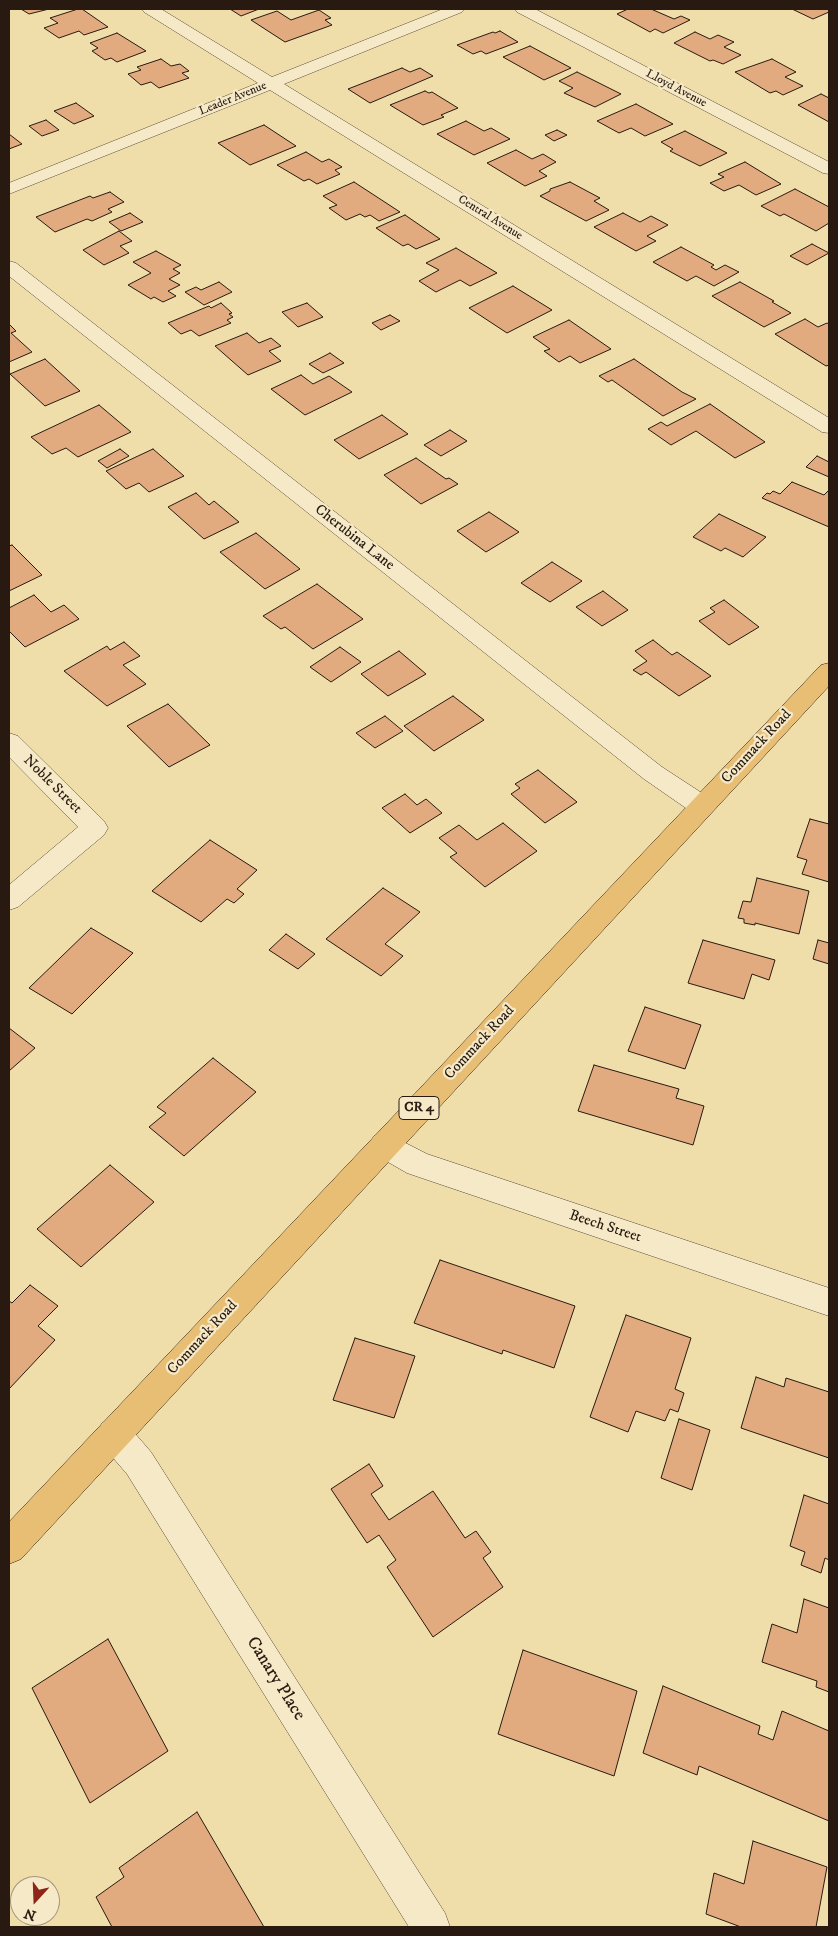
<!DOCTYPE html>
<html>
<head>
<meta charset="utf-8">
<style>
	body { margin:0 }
	#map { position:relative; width:838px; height:1936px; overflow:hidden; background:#efddaa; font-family:"IM FELL DW Pica",serif }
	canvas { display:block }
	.frame { position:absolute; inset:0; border:10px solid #281a10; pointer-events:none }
	.north { position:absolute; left:10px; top:1876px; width:50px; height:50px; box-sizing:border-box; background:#f5e9c8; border:1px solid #a3967e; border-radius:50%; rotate:200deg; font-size:14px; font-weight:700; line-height:20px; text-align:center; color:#281a10 }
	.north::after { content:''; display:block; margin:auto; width:18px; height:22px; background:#8f2418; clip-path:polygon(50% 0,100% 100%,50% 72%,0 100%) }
</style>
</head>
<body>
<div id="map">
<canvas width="838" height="1936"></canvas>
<div class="frame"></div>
<div class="north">N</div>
</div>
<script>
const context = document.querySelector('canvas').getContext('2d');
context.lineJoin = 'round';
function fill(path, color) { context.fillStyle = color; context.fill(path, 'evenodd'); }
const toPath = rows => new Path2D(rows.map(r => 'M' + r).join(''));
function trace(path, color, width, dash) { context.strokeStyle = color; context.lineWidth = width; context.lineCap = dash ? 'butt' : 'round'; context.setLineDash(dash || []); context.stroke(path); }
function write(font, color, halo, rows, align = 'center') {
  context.font = font + ' "IM FELL DW Pica",serif'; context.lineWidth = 4.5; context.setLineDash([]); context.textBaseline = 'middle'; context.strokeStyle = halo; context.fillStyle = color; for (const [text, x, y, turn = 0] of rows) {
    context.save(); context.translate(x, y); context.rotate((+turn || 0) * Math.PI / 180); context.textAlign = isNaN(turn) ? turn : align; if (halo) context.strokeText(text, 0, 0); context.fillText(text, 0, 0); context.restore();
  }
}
const building = toPath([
	[21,9,49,9,29,14,21,9],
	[78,9,82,9,108,27,84,35,79,31,59,38,44,28,58,23,50,18,78,9],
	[230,9,259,9,241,16,230,9],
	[628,9,651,9,674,19,681,16,690,20,663,33,655,29,650,32,617,14,628,9],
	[792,9,829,9,829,12,813,19,792,9],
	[319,10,331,18,325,20,332,25,285,42,251,20,277,11,291,20,319,10],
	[500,31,518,42,486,54,481,51,473,54,457,45,493,32,495,33,500,31],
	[695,32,710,39,718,35,734,42,724,47,741,55,723,64,713,60,710,61,674,43,695,32],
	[117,33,146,51,117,62,111,58,105,60,92,51,98,48,90,43,117,33],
	[530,46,571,68,544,80,503,57,530,46],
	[161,59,171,66,180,64,189,71,182,73,189,78,159,88,151,82,141,85,128,74,141,70,137,67,161,59],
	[772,59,796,72,785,77,803,86,783,95,776,91,770,93,735,72,772,59],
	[402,68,410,72,420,68,433,76,370,103,348,89,402,68],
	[577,72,621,94,595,107,564,93,573,88,559,81,577,72],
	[425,91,429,93,432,92,458,108,441,115,444,117,423,125,390,105,425,91],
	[821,94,829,98,829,122,798,105,821,94],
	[76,103,94,116,74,124,54,111,76,103],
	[636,104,673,124,645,136,631,128,619,133,597,121,636,104],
	[46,120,59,130,42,136,29,126,46,120],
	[466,121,484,131,491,128,510,139,474,155,437,134,466,121],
	[264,125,296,146,250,165,218,143,264,125],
	[557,130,567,135,554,141,545,135,557,130],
	[685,131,727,153,700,166,670,151,673,149,661,142,685,131],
	[9,134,22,144,9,149,9,134],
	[516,150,532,159,543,154,556,162,539,171,547,176,525,186,487,163,516,150],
	[306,152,322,162,329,159,342,167,335,170,340,174,317,184,309,179,304,181,277,165,306,152],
	[745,162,781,184,756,195,739,185,724,191,710,183,724,177,718,174,745,162],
	[354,182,400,212,379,221,370,215,365,217,360,214,346,220,329,208,337,205,323,196,354,182],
	[570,182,600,198,594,201,609,210,586,221,540,196,550,191,550,189,570,182],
	[795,189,829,207,829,223,816,231,784,214,780,216,761,206,795,189],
	[110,192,124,202,108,209,112,212,92,221,87,219,55,232,36,217,90,196,93,198,110,192],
	[130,213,143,222,121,231,109,222,130,213],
	[623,213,640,222,651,216,668,225,647,236,656,241,636,251,594,227,623,213],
	[405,215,440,239,416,249,408,244,403,246,376,228,405,215],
	[119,231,132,241,120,246,129,253,104,265,83,250,119,231],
	[812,244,829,253,807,265,790,256,812,244],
	[681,247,714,265,711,267,716,270,725,265,739,272,714,286,696,276,687,281,653,262,681,247],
	[456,248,497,273,470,286,460,280,436,292,419,281,439,270,426,263,456,248],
	[156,251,181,265,173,269,180,273,169,279,180,285,168,291,176,296,163,302,154,297,151,299,128,285,151,273,133,262,156,251],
	[219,282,232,292,204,305,185,292,196,287,201,290,219,282],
	[740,282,774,301,772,302,791,313,764,327,712,296,740,282],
	[513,286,552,310,507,333,469,308,513,286],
	[221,303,232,313,229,314,233,317,227,320,231,323,199,336,191,330,181,334,168,323,209,306,211,308,221,303],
	[307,303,323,317,298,327,282,312,307,303],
	[390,315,400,321,381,330,372,323,390,315],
	[805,319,818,327,827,323,829,324,829,365,826,366,775,334,805,319],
	[569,320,611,349,580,363,570,356,559,362,544,351,550,349,533,337,569,320],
	[9,324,16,331,11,333,32,352,9,362,9,324],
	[247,333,259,343,271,338,281,346,269,351,281,361,248,375,215,346,247,333],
	[330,353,344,363,323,373,309,364,330,353],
	[45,359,80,391,45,406,10,374,45,359],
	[634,359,682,392,696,399,663,416,612,380,608,382,599,376,634,359],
	[301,375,313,384,329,376,352,392,305,415,271,389,301,375],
	[710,404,765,442,735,458,696,431,671,445,648,429,661,422,667,426,710,404],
	[99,405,131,432,78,457,66,448,52,454,31,437,99,405],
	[382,415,408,434,359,459,334,440,382,415],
	[450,430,467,441,441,456,424,445,450,430],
	[120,449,129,456,107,468,98,461,120,449],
	[153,449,184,476,149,492,139,483,126,489,106,471,153,449],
	[817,456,829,462,829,477,806,467,817,456],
	[416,458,446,479,449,478,458,484,421,504,384,475,416,458],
	[792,482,824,495,829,490,829,527,762,498,767,493,770,494,773,491,780,494,792,482],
	[196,493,209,505,214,501,239,522,204,539,168,507,196,493],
	[489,512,519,532,486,552,457,531,489,512],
	[719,514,766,537,743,557,725,548,721,551,693,537,719,514],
	[256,533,300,569,265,589,220,552,256,533],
	[12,545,42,575,9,591,9,546,12,545],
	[552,562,582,581,550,602,521,583,552,562],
	[317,584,363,619,313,649,285,627,281,629,263,616,317,584],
	[603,591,628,610,602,626,576,607,603,591],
	[34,595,51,612,64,605,79,619,25,647,9,631,9,608,34,595],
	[724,600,759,627,729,645,699,621,715,612,710,608,724,600],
	[653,640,672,655,677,652,711,676,679,696,646,672,641,675,633,670,647,661,635,651,653,640],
	[124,642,140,656,123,665,146,684,107,706,64,671,107,646,110,650,124,642],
	[340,647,361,662,331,682,310,667,340,647],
	[399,651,426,674,388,696,361,674,399,651],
	[453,696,484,720,434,751,404,726,453,696],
	[168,704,210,745,169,767,127,726,168,704],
	[385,716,403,731,375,748,356,733,385,716],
	[538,770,577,802,545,823,511,794,520,788,515,784,538,770],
	[405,794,417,805,426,799,442,813,410,833,382,808,405,794],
	[810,819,829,824,829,882,802,874,807,860,797,857,810,819],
	[503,823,537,851,485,887,450,857,457,853,439,838,459,825,477,840,503,823],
	[210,840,257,870,237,889,244,894,234,903,227,899,201,922,152,891,210,840],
	[757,878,809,891,799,934,755,923,755,925,744,923,744,919,738,918,743,901,751,902,757,878],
	[383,888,420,912,385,944,403,956,381,976,326,939,383,888],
	[91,928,133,953,72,1014,29,988,91,928],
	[286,934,315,954,298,969,269,950,286,934],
	[703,940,775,960,769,980,752,974,744,999,688,983,703,940],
	[818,940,829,943,829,964,813,959,818,940],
	[645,1007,701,1025,685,1069,628,1051,645,1007],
	[9,1028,35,1048,9,1071,9,1028],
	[213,1058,256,1092,184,1156,149,1127,166,1113,157,1107,213,1058],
	[594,1065,679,1089,676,1098,704,1106,693,1145,578,1111,594,1065],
	[110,1165,154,1202,81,1267,37,1229,110,1165],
	[440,1260,575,1306,554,1368,503,1350,502,1354,414,1323,440,1260],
	[30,1285,58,1306,38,1326,55,1340,9,1389,9,1301,12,1303,30,1285],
	[626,1315,691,1338,675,1389,684,1393,678,1412,670,1409,665,1421,636,1411,628,1432,590,1417,626,1315],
	[355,1338,415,1356,394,1418,333,1400,355,1338],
	[756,1377,784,1387,786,1378,829,1392,829,1458,741,1428,756,1377],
	[679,1419,710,1430,692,1490,661,1478,679,1419],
	[369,1464,383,1486,371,1494,389,1520,433,1491,465,1538,476,1531,491,1552,483,1558,503,1587,433,1637,387,1567,396,1560,379,1535,367,1543,331,1489,369,1464],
	[804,1495,829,1504,829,1502,829,1560,825,1558,821,1573,801,1565,805,1552,790,1546,804,1495],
	[804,1599,829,1608,829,1692,816,1687,817,1681,762,1662,772,1624,797,1633,804,1599],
	[108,1639,168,1751,90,1803,32,1688,108,1639],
	[523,1650,637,1691,614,1776,498,1734,523,1650],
	[663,1686,760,1726,758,1734,773,1740,782,1711,829,1731,829,1821,699,1766,697,1775,643,1753,663,1686],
	[197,1812,264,1927,112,1927,96,1897,124,1877,119,1868,197,1812],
	[753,1841,827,1867,816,1927,741,1927,706,1914,714,1873,744,1884,753,1841]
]);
const minor = toPath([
	[142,9,161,9,272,77,443,9,464,9,462,12,284,84,829,418,829,433,822,432,270,90,9,194,9,183,258,83,144,12,142,9],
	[515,9,535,9,829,162,829,174,823,173,517,12,515,9],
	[9,261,16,263,662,767,711,799,715,806,711,813,702,815,693,813,644,779,9,276,9,261],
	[9,733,18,736,104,821,108,828,104,835,18,907,9,910,9,885,78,827,9,757,9,733],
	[384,1132,427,1154,829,1288,829,1316,407,1173,374,1154,369,1145,374,1136,384,1132],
	[114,1418,126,1423,151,1452,445,1913,450,1927,409,1927,127,1474,102,1445,97,1434,102,1423,114,1418]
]);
const major = toPath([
	[829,663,829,686,21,1559,9,1564,9,1522,821,665,829,663]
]);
const farStreetnames = [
	["Lloyd Avenue",676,89,28],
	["Leader Avenue",233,99,-22],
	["Central Avenue",490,218,32]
];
const shields = [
	[419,1108,40]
];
const shieldNames = [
	["CR 4",419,1108]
];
const streetNames = [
	["Cherubina Lane",354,538,38],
	["Commack Road",757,747,-47],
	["Noble Street",52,785,45],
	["Commack Road",480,1043,-47],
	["Beech Street",605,1227,18],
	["Commack Road",203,1338,-47]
];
const nearStreetnames = [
	["Canary Place",275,1679,58]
];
fill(building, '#e1aa7f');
trace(building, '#281a10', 1);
trace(minor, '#5a4b36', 1);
trace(major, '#281a10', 1);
fill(minor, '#f5e9c8');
fill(major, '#e8be75');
write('12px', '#281a10', '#f5e9c8', farStreetnames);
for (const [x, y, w] of shields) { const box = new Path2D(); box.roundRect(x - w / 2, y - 11.5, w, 23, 4); context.fillStyle = '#f5e9c8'; context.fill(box); trace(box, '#281a10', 1); }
write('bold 14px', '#281a10', null, shieldNames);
write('15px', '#281a10', '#f5e9c8', streetNames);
write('18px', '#281a10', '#f5e9c8', nearStreetnames);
</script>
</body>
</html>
